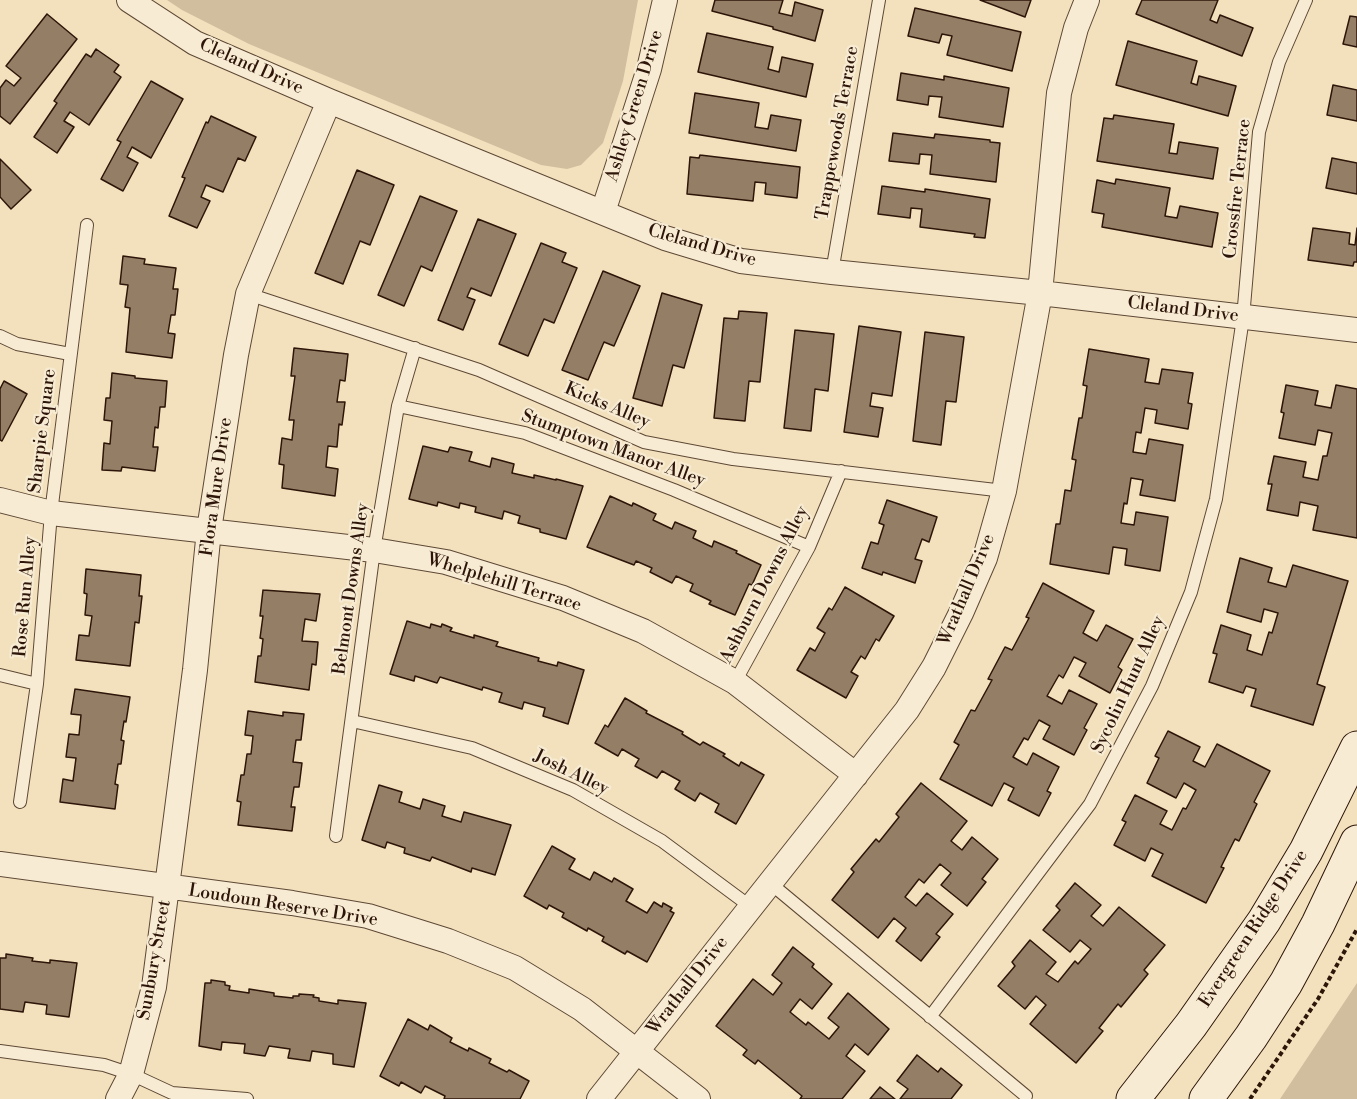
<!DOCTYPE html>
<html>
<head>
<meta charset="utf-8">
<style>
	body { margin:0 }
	canvas { display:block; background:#f2e1bc }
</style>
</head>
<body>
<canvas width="1357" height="1099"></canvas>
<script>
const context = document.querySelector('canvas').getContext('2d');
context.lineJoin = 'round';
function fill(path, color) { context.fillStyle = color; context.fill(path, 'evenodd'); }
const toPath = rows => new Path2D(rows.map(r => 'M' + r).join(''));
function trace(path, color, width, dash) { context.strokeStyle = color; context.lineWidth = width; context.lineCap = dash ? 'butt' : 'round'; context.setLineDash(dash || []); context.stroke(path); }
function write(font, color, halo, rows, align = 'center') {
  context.font = font + ' "Libre Bodoni",serif'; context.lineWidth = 4.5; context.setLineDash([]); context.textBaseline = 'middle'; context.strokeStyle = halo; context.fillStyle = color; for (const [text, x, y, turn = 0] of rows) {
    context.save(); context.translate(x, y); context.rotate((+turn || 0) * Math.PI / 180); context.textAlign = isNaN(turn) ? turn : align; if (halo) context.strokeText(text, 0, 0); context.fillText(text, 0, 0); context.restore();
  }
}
const green = toPath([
	[167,0,638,0,623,81,603,143,581,165,567,169,541,165,249,44,182,10],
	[1357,983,1357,1099,1280,1099]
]);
const building = toPath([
	[715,0,783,0,779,13,792,16,795,2,823,10,815,41,773,29,773,27,712,11,715,0],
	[980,0,1031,0,1025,17,980,0],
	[1142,0,1218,0,1210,20,1217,23,1220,15,1253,28,1242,56,1136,14,1142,0],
	[915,8,1021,32,1012,71,947,55,952,36,942,34,939,43,908,36,915,8],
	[47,14,77,39,10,124,0,116,0,88,6,80,14,86,21,78,6,66,47,14],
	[1350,16,1357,17,1357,47,1343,44,1350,16],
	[707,33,773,47,768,69,779,72,782,57,813,64,806,97,698,72,707,33],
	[1128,41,1197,61,1191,83,1197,85,1199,76,1236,86,1228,116,1116,85,1128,41],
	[96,49,119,65,114,72,121,77,89,125,70,112,64,121,74,127,57,153,34,137,57,103,54,101,86,54,91,57,96,49],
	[901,73,944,80,944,76,1009,88,1003,127,939,117,942,97,929,96,928,105,897,100,901,73],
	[151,81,183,99,151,158,132,147,127,157,138,163,123,191,101,179,121,142,117,140,151,81],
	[1333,85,1357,90,1357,121,1327,115,1333,85],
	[695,93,759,103,755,127,768,129,771,115,801,120,796,151,689,133,695,93],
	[1114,115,1174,124,1169,153,1177,154,1179,142,1218,148,1213,179,1097,161,1104,118,1113,119,1114,115],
	[211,116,256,137,245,161,238,158,223,192,206,185,201,197,210,201,197,228,169,216,185,178,182,177,206,122,208,123,211,116],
	[893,133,934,138,935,134,990,140,990,142,1000,143,996,182,930,174,932,155,920,154,919,164,889,161,893,133],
	[700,155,800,167,797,198,765,194,766,183,755,182,753,201,687,194,690,157,699,158,700,155],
	[1332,158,1357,163,1357,194,1326,188,1332,158],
	[0,159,31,190,11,209,0,197,0,159],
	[357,170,394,185,370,245,360,241,343,284,315,273,357,170],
	[1116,179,1170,188,1165,216,1177,218,1180,206,1218,213,1212,247,1102,227,1104,214,1092,212,1097,180,1115,184,1116,179],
	[882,186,925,192,925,189,990,199,985,238,974,237,975,234,920,227,922,209,911,208,910,218,878,214,882,186],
	[420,196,457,211,432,271,421,266,404,306,378,295,420,196],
	[478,219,516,234,491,296,471,288,467,297,475,300,463,330,438,320,478,219],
	[1313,228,1350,233,1349,244,1355,245,1357,228,1357,262,1354,262,1353,266,1308,260,1313,228],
	[541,243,566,253,562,262,577,268,554,323,544,319,528,356,499,344,541,243],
	[123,256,145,259,144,264,176,268,173,289,178,289,175,315,171,315,168,333,175,334,172,358,126,352,130,308,125,307,128,285,120,284,123,256],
	[603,271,640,286,614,346,604,342,588,380,562,370,603,271],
	[662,293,702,305,684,368,673,365,662,406,633,398,662,293],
	[739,311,767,313,760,382,749,381,745,421,714,418,724,318,738,319,739,311],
	[859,326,901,332,892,396,872,393,870,406,883,408,878,437,844,432,859,326],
	[795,330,834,334,828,391,815,389,811,431,784,428,795,330],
	[925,332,964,337,956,402,946,401,941,445,913,441,925,332],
	[294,348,348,354,345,381,340,380,337,402,345,402,342,425,339,424,337,447,328,446,326,467,338,469,335,496,282,488,284,465,279,464,282,438,292,440,294,420,289,420,295,376,291,376,294,348],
	[1089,349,1149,359,1145,382,1159,384,1162,369,1193,373,1188,403,1192,404,1188,429,1155,423,1157,410,1145,408,1141,433,1136,432,1133,452,1146,454,1149,439,1183,445,1175,501,1140,495,1143,480,1131,478,1127,504,1124,503,1121,523,1134,525,1136,512,1168,517,1160,571,1125,565,1127,549,1113,547,1109,574,1050,564,1056,524,1060,524,1065,490,1071,491,1076,460,1072,459,1079,418,1082,418,1087,386,1083,385,1089,349],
	[112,373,135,376,135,378,167,381,165,407,160,407,158,428,155,427,153,447,158,447,155,471,122,467,121,471,102,470,104,443,110,444,112,421,104,420,106,398,110,398,112,373],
	[4,381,27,394,2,441,0,440,0,389,4,381],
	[1286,385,1318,391,1315,405,1331,408,1336,385,1357,389,1357,538,1313,530,1318,506,1300,502,1298,516,1267,510,1272,484,1268,484,1274,456,1306,462,1303,477,1318,480,1323,456,1327,456,1332,433,1318,430,1315,445,1279,438,1284,413,1281,412,1286,385],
	[423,446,448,452,450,447,472,452,469,461,490,467,492,458,514,464,512,473,534,478,534,475,556,480,556,479,583,486,566,539,540,532,540,529,518,523,520,516,504,511,502,519,475,512,476,507,460,503,459,508,438,502,437,506,409,499,423,446],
	[610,496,632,506,633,503,656,514,653,520,672,529,675,522,696,531,693,538,712,547,714,541,737,551,736,553,761,565,752,585,749,584,735,615,709,604,711,601,690,591,693,584,676,576,672,583,650,572,652,568,636,561,634,565,587,547,610,496],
	[887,500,937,517,929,542,922,539,915,559,922,561,915,583,883,572,882,575,862,568,871,542,878,544,884,525,879,523,887,500],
	[1240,558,1272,568,1268,582,1286,587,1293,565,1348,581,1317,684,1325,687,1313,725,1251,706,1256,689,1246,686,1243,693,1209,682,1217,654,1213,653,1221,625,1251,635,1247,650,1262,655,1269,632,1272,633,1278,613,1264,609,1261,622,1227,612,1240,558],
	[86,569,141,575,139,596,142,596,139,623,135,622,130,666,76,660,79,635,89,636,92,616,85,615,87,594,84,593,86,569],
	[1043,583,1094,611,1083,633,1097,641,1106,625,1133,639,1118,667,1122,670,1110,693,1079,676,1086,663,1074,657,1063,678,1059,675,1047,696,1062,704,1069,690,1097,704,1084,728,1087,730,1074,755,1043,739,1050,726,1039,720,1028,740,1024,738,1013,757,1027,765,1033,753,1059,767,1047,791,1051,793,1039,816,1008,800,1014,788,1004,783,992,806,940,779,959,745,954,742,971,710,975,711,992,680,988,679,1005,647,1012,650,1029,618,1026,617,1043,583],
	[845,587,894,616,879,641,876,639,865,659,861,656,851,672,858,676,846,698,797,670,810,648,815,651,825,633,817,628,829,608,832,610,845,587],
	[263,590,320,594,316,621,305,619,302,641,318,642,316,665,312,664,309,690,255,682,258,656,261,656,263,639,260,638,263,616,260,616,263,590],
	[407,621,430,628,431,624,441,627,442,624,452,628,450,631,474,638,474,635,498,642,496,646,539,658,538,661,557,666,558,662,584,670,568,724,543,716,545,708,524,702,522,709,499,702,502,693,483,687,482,690,440,677,437,683,415,676,414,681,390,674,407,621],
	[75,689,130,697,126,722,124,721,121,740,124,741,121,764,118,764,115,784,118,785,115,809,60,802,63,779,73,781,76,758,66,757,69,734,79,735,81,715,71,714,75,689],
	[625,698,647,711,646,713,683,732,682,734,700,745,703,742,725,754,723,756,739,766,741,762,764,775,736,824,715,812,719,804,700,793,695,801,675,789,680,781,662,771,657,778,635,766,639,759,622,749,618,756,595,743,605,725,608,727,625,698],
	[248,711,283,716,283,712,304,714,301,740,296,740,293,762,302,763,299,787,294,787,291,807,295,807,292,831,238,825,241,802,237,801,241,775,244,775,247,754,251,754,253,736,245,735,248,711],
	[1168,731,1200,747,1193,761,1205,767,1217,744,1270,771,1254,802,1257,804,1239,841,1235,839,1221,867,1224,868,1206,903,1152,876,1163,854,1151,848,1145,861,1114,845,1126,822,1122,820,1135,795,1167,811,1160,824,1172,830,1183,808,1186,809,1196,790,1184,783,1176,798,1147,783,1159,758,1155,756,1168,731],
	[921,783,967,821,951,841,962,850,972,837,998,859,982,879,986,882,967,906,941,885,951,873,940,864,924,883,919,879,905,897,916,906,927,893,953,914,936,934,940,937,921,961,896,941,906,928,894,918,878,938,832,900,854,872,851,869,876,839,879,842,899,817,896,814,921,783],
	[379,785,402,792,399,802,420,809,423,799,445,806,442,816,461,822,464,812,511,825,495,875,472,868,471,872,432,857,430,861,404,853,405,848,387,842,385,848,362,840,379,785],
	[552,846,575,859,569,869,590,880,594,872,612,882,614,878,633,889,626,901,647,913,654,902,662,907,663,903,672,908,670,911,674,913,647,962,627,951,625,954,602,941,604,937,588,928,587,931,562,917,564,913,549,905,547,909,524,896,552,846],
	[1075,883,1101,905,1091,916,1103,926,1119,907,1165,945,1144,970,1148,974,1121,1007,1118,1004,1099,1028,1103,1031,1076,1063,1030,1024,1046,1005,1036,996,1025,1009,998,986,1015,966,1012,962,1030,940,1056,962,1046,974,1058,982,1075,961,1078,964,1091,949,1080,940,1070,952,1043,930,1060,910,1056,906,1075,883],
	[793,947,814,964,812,967,832,984,812,1009,800,999,790,1012,806,1025,808,1022,829,1039,839,1027,828,1018,848,993,889,1029,868,1055,855,1044,846,1056,865,1071,842,1099,800,1099,802,1096,758,1060,755,1064,743,1055,747,1050,716,1026,753,979,773,995,782,983,772,975,793,947],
	[6,954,33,958,32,961,50,963,50,960,77,963,69,1017,46,1014,47,1005,25,1002,23,1012,0,1009,0,958,6,958,6,954],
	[211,980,225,982,225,985,230,986,229,990,249,993,249,989,274,993,274,996,293,998,293,996,299,996,299,994,314,995,313,997,319,998,319,1001,338,1004,338,1000,366,1003,354,1067,333,1064,333,1054,312,1051,310,1061,288,1058,290,1049,269,1046,265,1056,244,1053,245,1044,222,1042,221,1050,199,1046,205,983,211,983,211,980],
	[408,1019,428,1030,430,1025,452,1038,450,1042,468,1051,469,1048,491,1059,489,1063,507,1072,509,1070,529,1081,520,1099,444,1099,445,1096,425,1086,421,1093,401,1082,399,1086,380,1076,408,1019],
	[917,1055,938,1072,941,1068,962,1085,951,1099,900,1099,908,1089,897,1081,917,1055],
	[880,1087,895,1099,870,1099,880,1087]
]);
const path = toPath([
	[1250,1099,1318,999,1357,929]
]);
const lane = toPath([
	[832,272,879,0],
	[248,294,479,370,644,442,733,459,1004,491],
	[0,336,17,344,70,354],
	[398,406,525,433,674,490,809,547],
	[0,675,37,684,51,513,87,225],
	[735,682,809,547,841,471],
	[352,721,472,748,573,790,662,841,751,907],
	[20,802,37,684],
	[336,836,374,550,398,406,415,348],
	[770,883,1026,1096],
	[930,1017,1090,804,1152,686,1191,592,1216,499,1243,318,1259,132,1279,62,1306,0],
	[0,1051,104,1065,131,1074,172,1093,247,1099]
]);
const street = toPath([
	[129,0,195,43,329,101,665,238,741,261,832,272,1040,293,1357,330],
	[603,212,649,69,665,0],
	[0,500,51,513,374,550,446,562,563,598,643,631,735,682,856,775],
	[0,864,292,903,368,916,448,941,515,968,582,1009,698,1099],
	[118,1099,131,1074,154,987,195,670,209,530,236,355,248,294,329,101],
	[599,1099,907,710,934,667,961,613,985,558,1004,491,1040,293,1059,93,1076,28,1087,0]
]);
const secondary = toPath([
	[1133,1099,1191,1025,1264,921,1306,851,1357,748],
	[1206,1099,1251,1037,1286,983,1318,924,1357,842]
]);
const streetNames = [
	["Cleland Drive",251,67,24],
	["Ashley Green Drive",635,106,-73],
	["Trappewoods Terrace",838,133,-80],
	["Crossfire Terrace",1238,189,-84],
	["Cleland Drive",702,246,16],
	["Cleland Drive",1183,310,7],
	["Kicks Alley",607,406,23],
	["Sharpie Square",43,431,-83],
	["Stumptown Manor Alley",613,449,20],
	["Flora Mure Drive",217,487,-82],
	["Whelplehill Terrace",504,583,17],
	["Ashburn Downs Alley",765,585,-63],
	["Belmont Downs Alley",352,589,-82],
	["Wrathall Drive",967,590,-67],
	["Rose Run Alley",26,597,-85],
	["Sycolin Hunt Alley",1129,685,-65],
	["Josh Alley",571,773,26],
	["Loudoun Reserve Drive",283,906,9],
	["Evergreen Ridge Drive",1254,929,-57],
	["Sunbury Street",155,960,-80],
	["Wrathall Drive",688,986,-52]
];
fill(green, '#d1be9e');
fill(building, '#947f66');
trace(building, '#2e1509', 1.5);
trace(lane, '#5f4836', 14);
trace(street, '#5f4836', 26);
trace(secondary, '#2e1509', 35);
trace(path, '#2e1509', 4, [4.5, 3]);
trace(lane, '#f7ecd3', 12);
trace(street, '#f7ecd3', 24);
trace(secondary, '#f7ecd3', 33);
write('18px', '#2e1509', '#f7ecd3', streetNames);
</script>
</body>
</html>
